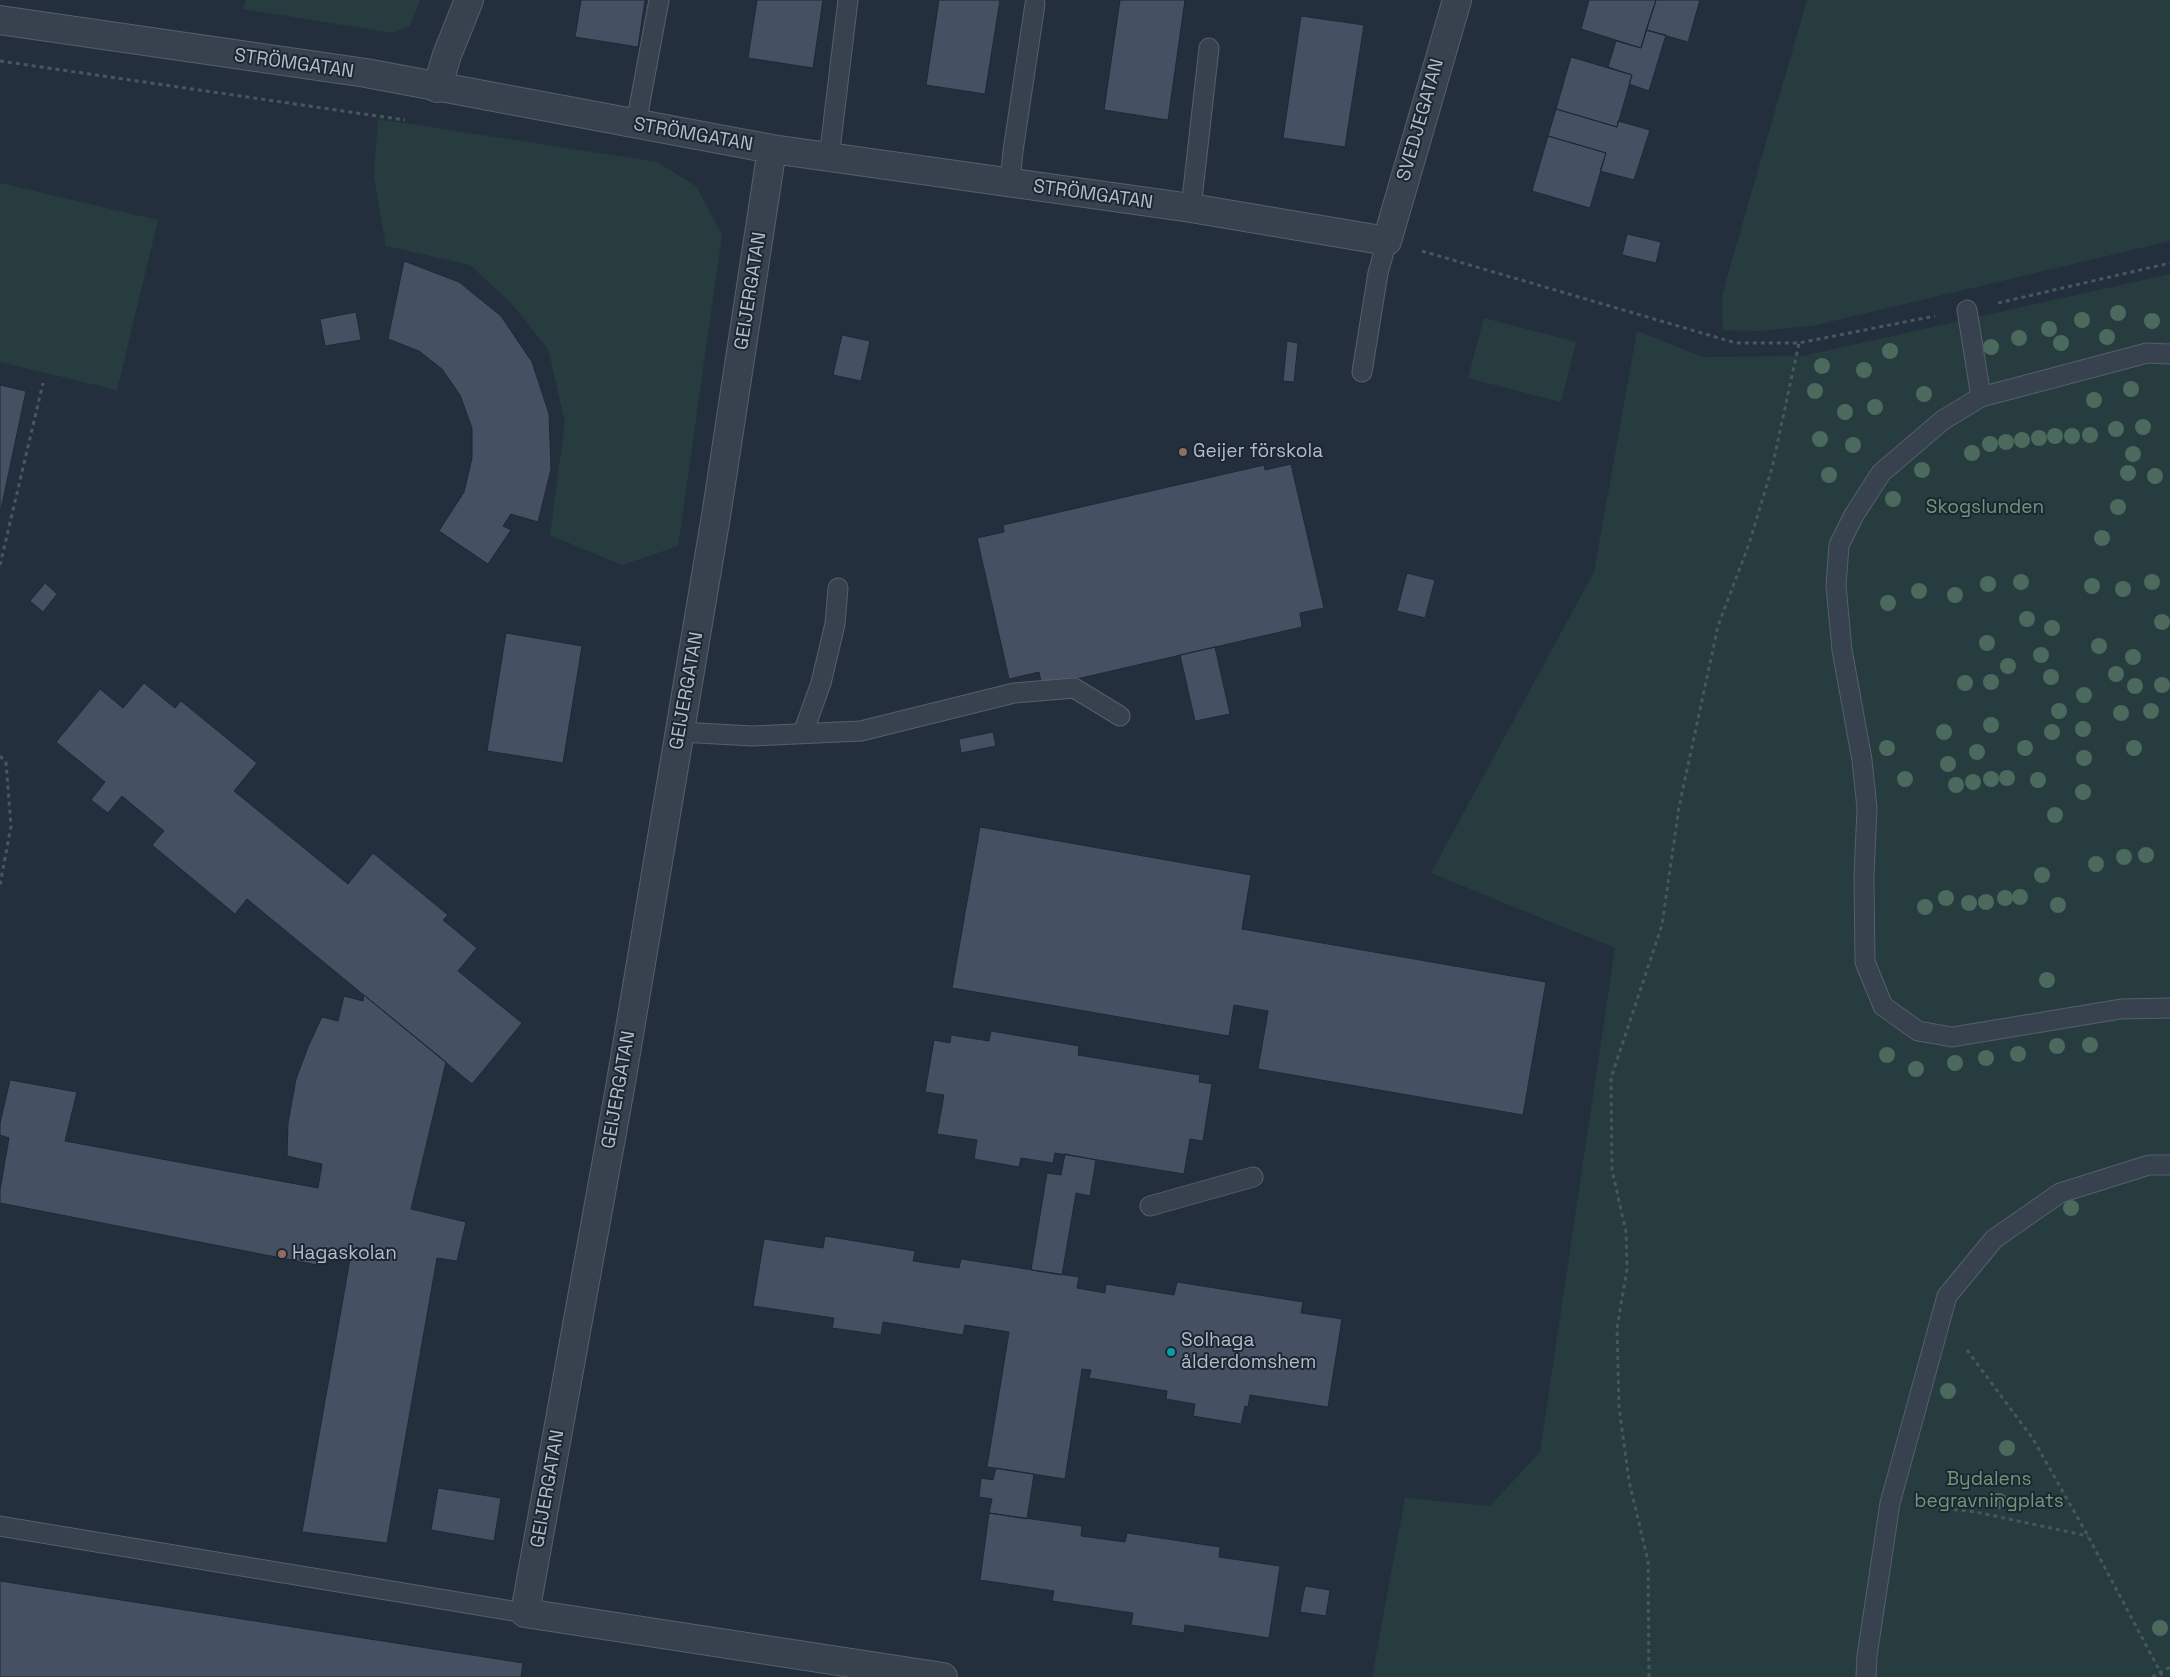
<!DOCTYPE html>
<html>
<head>
<meta charset="utf-8">
<style>
	body { margin:0 }
	canvas { display:block; background:#242f3e }
</style>
</head>
<body>
<canvas width="2170" height="1677"></canvas>
<script>
const context = document.querySelector('canvas').getContext('2d');
context.lineJoin = 'round';
function fill(path, color) { context.fillStyle = color; context.fill(path, 'evenodd'); }
const toPath = rows => new Path2D(rows.map(r => 'M' + r).join(''));
function trace(path, color, width, dash) { context.strokeStyle = color; context.lineWidth = width; context.lineCap = dash ? 'butt' : 'round'; context.setLineDash(dash || []); context.stroke(path); }
function write(font, color, halo, rows, align = 'center') {
  context.font = font + ' "Space Grotesk",sans-serif'; context.lineWidth = 4; context.setLineDash([]); context.textBaseline = 'middle'; context.strokeStyle = halo; context.fillStyle = color; for (const [text, x, y, turn = 0] of rows) {
    context.save(); context.translate(x, y); context.rotate((+turn || 0) * Math.PI / 180); context.textAlign = isNaN(turn) ? turn : align; if (halo) context.strokeText(text, 0, 0); context.fillText(text, 0, 0); context.restore();
  }
}
const green = toPath([
	[246,0,420,0,410,26,393,33,243,9],
	[1807,0,2170,0,2170,241,1812,326,1758,331,1723,330,1722,295],
	[378,119,657,162,696,186,722,235,678,546,622,565,550,535,565,422,548,349,511,303,470,265,386,246,374,176],
	[0,183,158,220,117,390,0,362],
	[2170,274,2170,1677,1372,1677,1405,1498,1490,1506,1540,1452,1615,948,1431,873,1594,572,1637,331,1702,357,1803,356],
	[1484,318,1576,342,1561,402,1468,378]
]);
const building = toPath([
	[581,0,645,0,638,47,575,37,581,0],
	[757,0,823,0,813,68,748,58,757,0],
	[939,0,1000,0,985,94,926,85,939,0],
	[1120,0,1185,0,1168,120,1104,110,1120,0],
	[1589,0,1656,0,1641,48,1581,29,1589,0],
	[1656,0,1700,0,1688,42,1646,30,1656,0],
	[1301,16,1364,25,1345,147,1283,138,1301,16],
	[1646,30,1666,35,1649,91,1629,84,1632,75,1608,67,1616,41,1641,48,1646,30],
	[1571,57,1632,75,1617,127,1556,109,1571,57],
	[1556,109,1617,127,1618,121,1650,130,1634,180,1600,171,1606,153,1548,136,1556,109],
	[1548,136,1606,153,1590,208,1532,191,1548,136],
	[1627,234,1661,242,1656,263,1622,255,1627,234],
	[404,261,459,282,501,316,532,362,549,414,551,469,538,522,511,514,503,526,511,530,488,564,439,531,464,492,472,458,472,428,460,395,442,369,419,351,388,339,404,261],
	[356,312,361,340,325,346,320,319,356,312],
	[842,335,870,341,861,381,833,375,842,335],
	[1287,341,1298,343,1294,382,1283,381,1287,341],
	[0,385,26,391,0,514,0,385],
	[1291,464,1324,608,1300,613,1302,627,1042,687,1039,672,1009,679,977,538,1004,532,1003,525,1264,465,1265,470,1291,464],
	[1407,573,1435,580,1425,618,1397,611,1407,573],
	[45,583,57,594,43,612,30,601,45,583],
	[506,633,582,646,563,763,487,751,506,633],
	[1215,647,1230,714,1195,721,1180,655,1215,647],
	[144,683,175,708,181,701,257,763,234,791,348,884,373,853,448,915,443,920,477,948,458,971,522,1023,472,1084,247,899,235,914,152,845,164,831,122,796,108,813,91,800,105,782,56,742,100,689,123,708,144,683],
	[993,732,996,746,961,753,959,739,993,732],
	[980,827,1251,875,1242,929,1546,982,1523,1115,1258,1069,1268,1011,1234,1005,1229,1036,952,988,980,827],
	[364,995,446,1062,411,1209,466,1222,457,1261,437,1258,387,1543,302,1532,350,1259,326,1253,322,1266,0,1203,0,1190,9,1138,0,1135,0,1123,10,1080,77,1092,65,1141,318,1188,322,1164,287,1156,288,1123,296,1079,308,1047,322,1017,338,1021,344,996,363,1001,364,995],
	[991,1031,1079,1046,1078,1055,1200,1075,1199,1082,1212,1084,1203,1141,1190,1139,1184,1174,1055,1153,1053,1163,1021,1158,1019,1167,974,1159,977,1140,937,1134,944,1095,925,1092,934,1040,950,1043,951,1035,989,1041,991,1031],
	[1065,1154,1096,1160,1090,1196,1076,1193,1062,1275,1031,1270,1047,1173,1061,1175,1065,1154],
	[825,1236,915,1251,913,1261,959,1268,961,1259,1079,1277,1077,1288,1105,1293,1106,1284,1174,1295,1177,1282,1303,1302,1301,1313,1342,1319,1328,1407,1250,1395,1248,1407,1245,1406,1241,1424,1193,1416,1195,1404,1166,1399,1167,1391,1089,1378,1091,1370,1082,1369,1065,1479,987,1467,1009,1332,965,1325,963,1335,883,1322,881,1335,832,1328,834,1318,753,1306,764,1239,823,1248,825,1236],
	[996,1468,1034,1474,1027,1519,989,1513,992,1499,979,1497,981,1478,993,1480,996,1468],
	[438,1488,501,1498,494,1541,431,1530,438,1488],
	[989,1513,1082,1526,1081,1536,1125,1542,1127,1533,1220,1547,1219,1557,1280,1566,1269,1638,1185,1625,1184,1633,1131,1625,1133,1613,1052,1601,1054,1591,980,1580,989,1513],
	[0,1581,523,1663,521,1677,0,1677,0,1581],
	[1305,1586,1330,1590,1326,1616,1300,1612,1305,1586]
]);
const path = toPath([
	[0,61,405,120],
	[1422,251,1736,343,1799,343,1935,316],
	[1998,303,2170,263],
	[0,565,43,383],
	[0,756,6,763,11,826,0,885],
	[1967,1350,2033,1439,2088,1536,2163,1677],
	[1922,1506,1976,1512,2088,1536],
	[1649,1677,1648,1561,1629,1481,1619,1407,1617,1328,1627,1269,1626,1232,1612,1170,1611,1078,1662,925,1679,807,1718,626,1749,544,1772,468,1799,343],
	[2152,1677,2170,1667]
]);
const service = toPath([
	[636,124,659,0],
	[829,158,848,0],
	[1010,183,1013,151,1035,4],
	[1191,208,1209,48],
	[1967,310,1981,397],
	[2170,354,2147,353,1981,397,1943,420,1881,473,1854,515,1839,545,1836,586,1842,650,1862,760,1867,808,1864,876,1865,962,1883,1006,1918,1031,1952,1037,2121,1009,2170,1008],
	[1362,372,1378,273,1387,241],
	[680,732,752,736,861,731,1014,693,1074,688,1120,716],
	[803,733,821,683,835,624,838,588],
	[1150,1206,1253,1177],
	[0,1526,525,1613],
	[1866,1677,1867,1656,1890,1503,1947,1296,1994,1239,2060,1193,2149,1165,2170,1165]
]);
const minor = toPath([
	[0,20,366,73,772,149,1191,208,1387,241,1457,0],
	[437,88,447,55,469,0],
	[772,149,716,516,620,1088,525,1613,943,1677]
]);
const trees = [
	[2118,313],
	[2082,320],
	[2152,321],
	[2049,329],
	[2107,337],
	[2019,338],
	[2061,343],
	[1991,347],
	[1890,351],
	[1822,366],
	[1864,370],
	[2131,389],
	[1815,391],
	[1924,394],
	[2094,400],
	[1875,407],
	[1845,412],
	[2143,427],
	[2116,429],
	[2090,435],
	[2055,436],
	[2072,436],
	[2039,438],
	[1820,439],
	[2022,440],
	[2006,442],
	[1990,444],
	[1853,445],
	[1972,453],
	[2133,454],
	[1922,470],
	[2128,473],
	[1829,475],
	[2155,476],
	[1893,499],
	[2118,507],
	[2102,538],
	[2021,582],
	[2152,582],
	[1988,584],
	[2092,586],
	[2123,589],
	[1919,591],
	[1955,595],
	[1888,603],
	[2027,619],
	[2162,622],
	[2052,628],
	[1987,643],
	[2099,646],
	[2041,655],
	[2133,657],
	[2008,666],
	[2116,674],
	[2051,677],
	[1991,682],
	[1965,683],
	[2162,685],
	[2135,686],
	[2084,695],
	[2059,711],
	[2151,711],
	[2121,713],
	[1991,725],
	[2083,729],
	[1944,732],
	[2052,732],
	[1887,748],
	[2025,748],
	[2134,748],
	[1977,752],
	[2084,758],
	[1948,764],
	[2007,778],
	[1905,779],
	[1991,779],
	[2038,780],
	[1973,782],
	[1956,785],
	[2083,792],
	[2055,815],
	[2146,855],
	[2124,857],
	[2096,864],
	[2042,875],
	[2020,897],
	[1946,898],
	[2005,898],
	[1986,902],
	[1969,903],
	[2058,905],
	[1925,907],
	[2047,980],
	[2090,1045],
	[2057,1046],
	[2018,1054],
	[1887,1055],
	[1986,1058],
	[1955,1063],
	[1916,1069],
	[2071,1208],
	[1948,1391],
	[2007,1448],
	[1999,1501],
	[2160,1628]
];
const markers = [
	[1183,452,5,"#8d6e63"],
	[282,1254,5,"#8d6e63"],
	[1171,1352,5,"#0f9aa8"]
];
const streetNames = [
	["STRÖMGATAN",294,64,8],
	["SVEDJEGATAN",1421,120,-74],
	["STRÖMGATAN",693,135,10],
	["STRÖMGATAN",1093,195,8],
	["GEIJERGATAN",751,291,-81],
	["GEIJERGATAN",687,691,-80],
	["GEIJERGATAN",619,1090,-80],
	["GEIJERGATAN",548,1489,-80]
];
const poiNames = [
	["Geijer förskola",1193,452],
	["Hagaskolan",292,1254],
	["Solhaga",1181,1341],
	["ålderdomshem",1181,1363]
];
const parkNames = [
	["Skogslunden",1985,508],
	["Bydalens",1989,1480],
	["begravningplats",1989,1502]
];
fill(green, '#263c3f');
fill(building, '#455162');
trace(building, '#1f2835', 1);
trace(service, '#565f6c', 21);
trace(minor, '#565f6c', 30);
trace(path, '#44595c', 3, [4, 4]);
trace(service, '#38414e', 19);
trace(minor, '#38414e', 28);
context.fillStyle = '#4b6a5d';
for (const [x, y] of trees) { context.beginPath(); context.arc(x, y, 8, 0, 2 * Math.PI); context.fill(); }
for (const [x, y, r, color] of markers) { const dot = new Path2D(); dot.arc(x, y, r, 0, 2 * Math.PI); context.fillStyle = color; context.fill(dot); trace(dot, '#1d2633', 2); }
write('19px', '#b4bcc9', '#1d2633', streetNames);
write('19px', '#b4bcc9', '#1d2633', poiNames, 'left');
write('19px', '#6b9a76', '#1d2633', parkNames);
</script>
</body>
</html>
